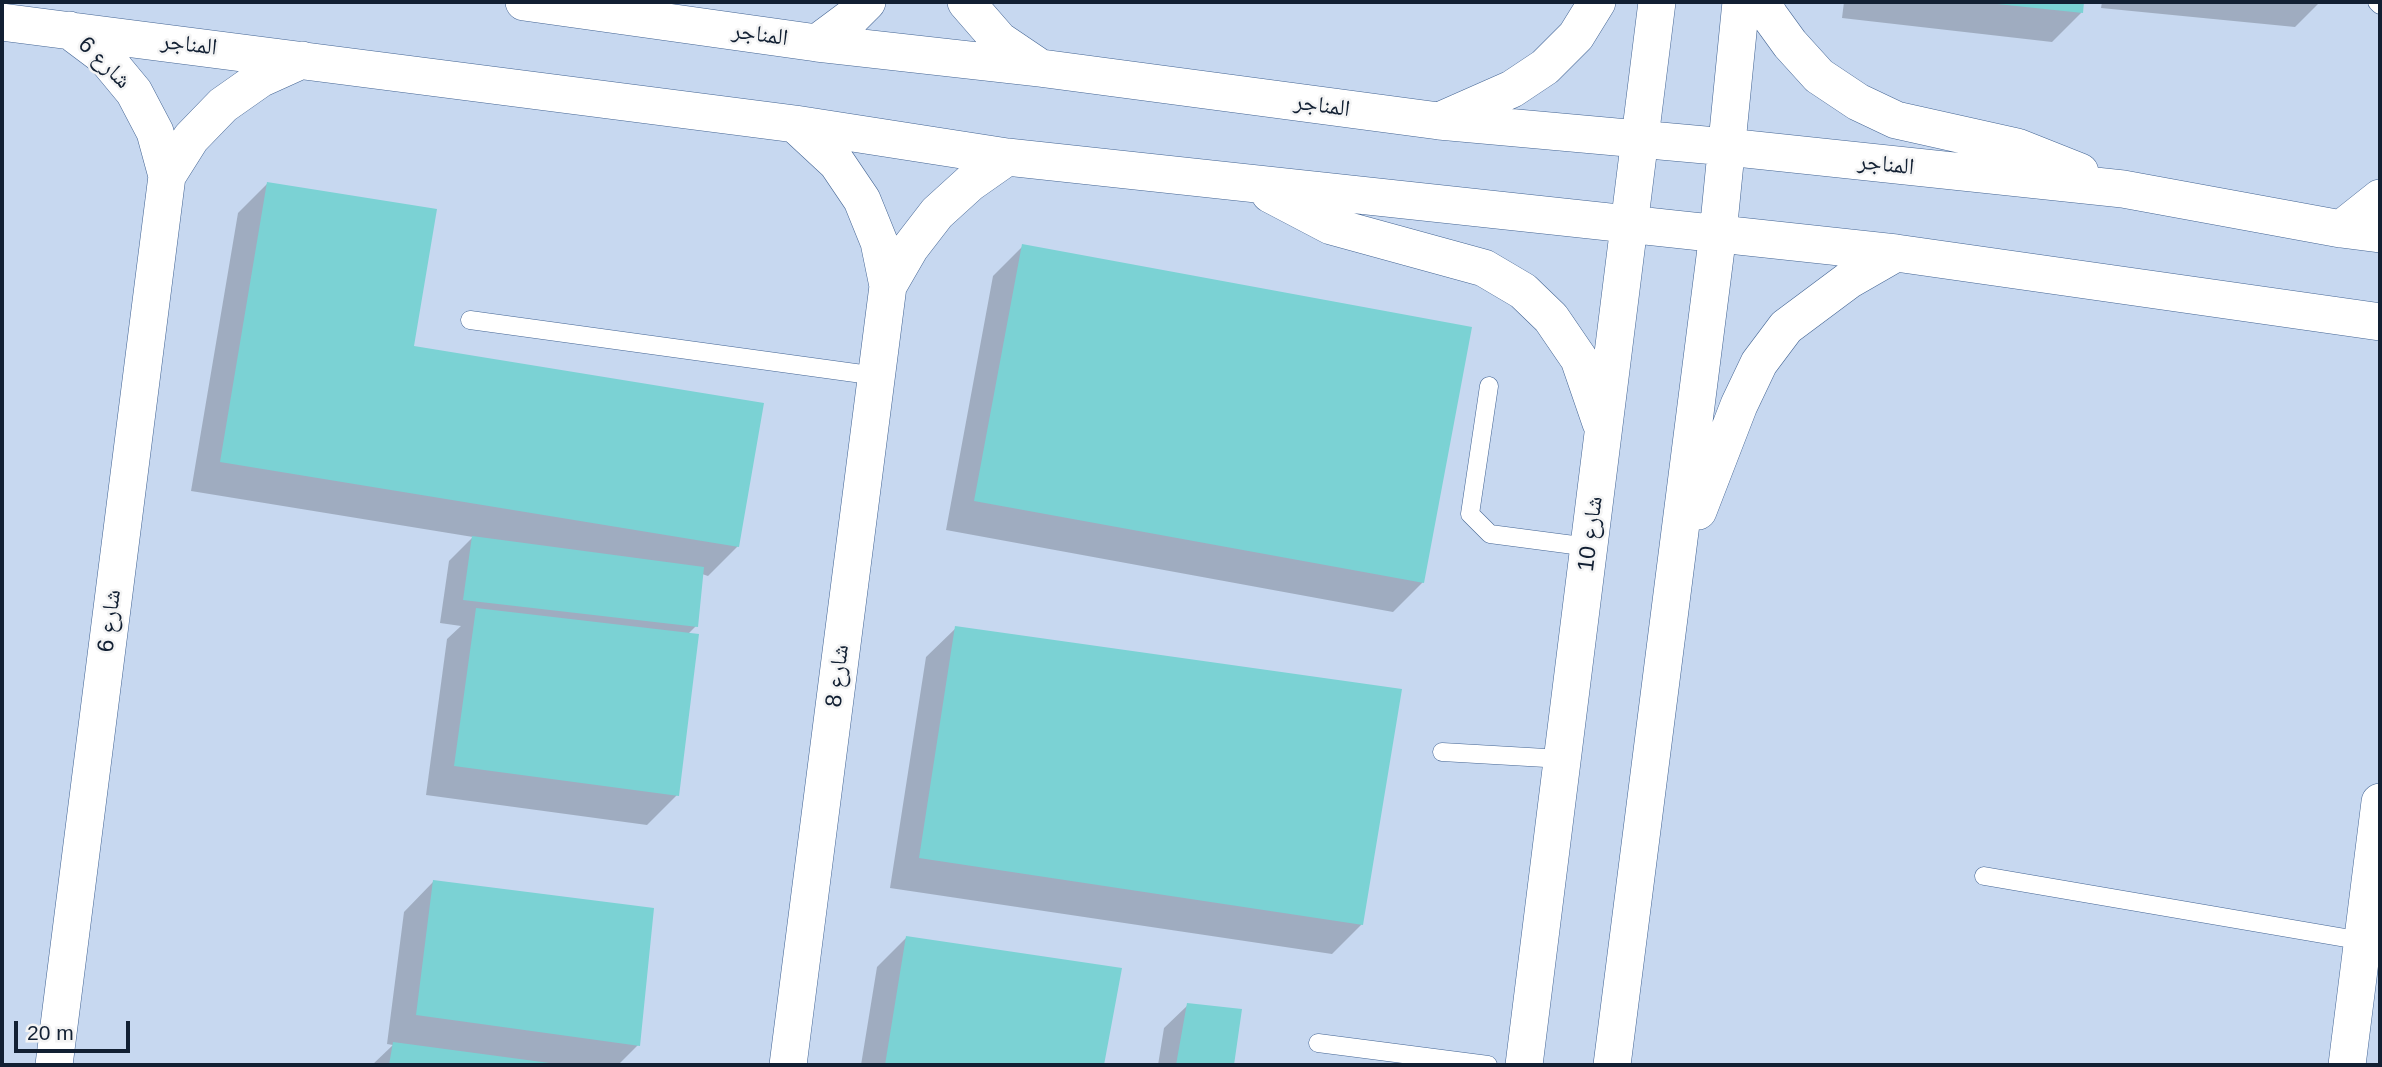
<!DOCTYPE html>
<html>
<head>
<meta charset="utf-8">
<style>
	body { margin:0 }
	#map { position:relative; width:2382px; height:1067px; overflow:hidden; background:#d9e9fe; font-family:Arial,sans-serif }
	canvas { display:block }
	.frame { position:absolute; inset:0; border:4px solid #122033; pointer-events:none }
	.scale { position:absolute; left:14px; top:1021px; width:116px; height:32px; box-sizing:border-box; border:4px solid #122033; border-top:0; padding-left:9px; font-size:21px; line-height:24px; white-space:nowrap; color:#122033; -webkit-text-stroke:5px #f4f4f4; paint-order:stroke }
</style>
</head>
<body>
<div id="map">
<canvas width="2382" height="1067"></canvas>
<div class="frame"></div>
<div class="scale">20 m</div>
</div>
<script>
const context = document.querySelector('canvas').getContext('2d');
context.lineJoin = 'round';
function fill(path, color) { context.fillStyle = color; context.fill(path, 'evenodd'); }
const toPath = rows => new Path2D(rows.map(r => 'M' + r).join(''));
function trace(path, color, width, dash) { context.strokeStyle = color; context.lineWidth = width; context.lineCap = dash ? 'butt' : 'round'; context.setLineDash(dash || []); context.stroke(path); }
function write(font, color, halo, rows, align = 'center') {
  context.font = font + ' Arial,"Noto Naskh Arabic",sans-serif'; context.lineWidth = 5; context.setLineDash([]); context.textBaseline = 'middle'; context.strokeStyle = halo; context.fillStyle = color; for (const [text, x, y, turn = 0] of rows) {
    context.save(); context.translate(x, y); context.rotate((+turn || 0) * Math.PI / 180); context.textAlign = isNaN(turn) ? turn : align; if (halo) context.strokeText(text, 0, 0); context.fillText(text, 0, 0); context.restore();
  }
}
const built = toPath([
	[2,2,2380,2,2380,1065,2,1065]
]);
const shadow = toPath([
	[1844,2,2083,2,2081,13,2052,42,1842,18],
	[2102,2,2320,2,2295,27,2101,8],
	[267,184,412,347,738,546,708,576,702,574,696,626,688,634,677,795,647,825,426,795,447,639,461,626,440,623,449,561,473,537,191,491,238,213],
	[1023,246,1423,582,1393,612,946,530,993,276],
	[956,628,1362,924,1332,954,890,888,926,657],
	[433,882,638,1045,618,1065,372,1065,393,1045,387,1044,404,912],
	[906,938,1120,969,1103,1065,861,1065,877,967],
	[1188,1005,1240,1010,1232,1065,1158,1065,1164,1028]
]);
const building = toPath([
	[1997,2,2084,2,2083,13,1997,4],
	[267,182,437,209,414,346,764,403,739,547,220,462],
	[1022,244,1472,327,1424,583,974,501],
	[472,536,704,567,698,627,463,600],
	[476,608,699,634,679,796,454,766],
	[955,626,1402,689,1363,925,919,858],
	[433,880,654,908,640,1046,416,1015],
	[906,936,1122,968,1104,1065,885,1065],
	[1187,1003,1242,1009,1234,1065,1176,1065],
	[393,1042,557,1064,557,1065,389,1065]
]);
const lane = toPath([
	[2377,2,2380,5],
	[470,320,877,376],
	[1489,386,1470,514,1490,534,1589,547],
	[1442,752,1563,759],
	[1984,876,2363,941],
	[1318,1043,1488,1065]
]);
const street = toPath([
	[524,2,817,43,1040,68,1439,121,1727,147,2123,189,2341,229,2380,234],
	[966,2,999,40,1036,65],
	[1763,2,1769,15,1790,44,1819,76,1858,102,1896,120,2017,147,2080,172],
	[2,22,795,124,1007,157,1896,253,2380,322],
	[817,43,852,17,867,2],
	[1444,119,1512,89,1545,67,1576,36,1597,2],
	[167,176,191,138,223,105,260,79,302,60],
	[1270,194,1331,226,1484,268,1523,291,1551,318,1579,359,1601,423],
	[2341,229,2380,198],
	[888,286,910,248,937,213,970,183,1007,157],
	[1698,511,1739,405,1759,363,1786,327,1849,280,1896,253],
	[54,1065,167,176,155,132,134,92,105,57,69,30],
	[788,1065,888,286,879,242,862,200,837,163,795,124],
	[1524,1065,1657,2],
	[1612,1065,1718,233,1741,2],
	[2347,1065,2380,802]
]);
const streetNames = [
	["المناجر",760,35,8],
	["المناجر",189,45,7],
	["شارع 6",104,63,44],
	["المناجر",1322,106,8],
	["المناجر",1886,165,6],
	["شارع 10",1591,534,-83],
	["شارع 6",110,621,-83],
	["شارع 8",838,676,-83]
];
fill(built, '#c7d8f0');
fill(shadow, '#0003');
fill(building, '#7bd2d4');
trace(lane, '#446594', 19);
trace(street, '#446594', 38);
trace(lane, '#fff', 18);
trace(street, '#fff', 37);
write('23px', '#122033', '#f4f4f4', streetNames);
</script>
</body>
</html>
